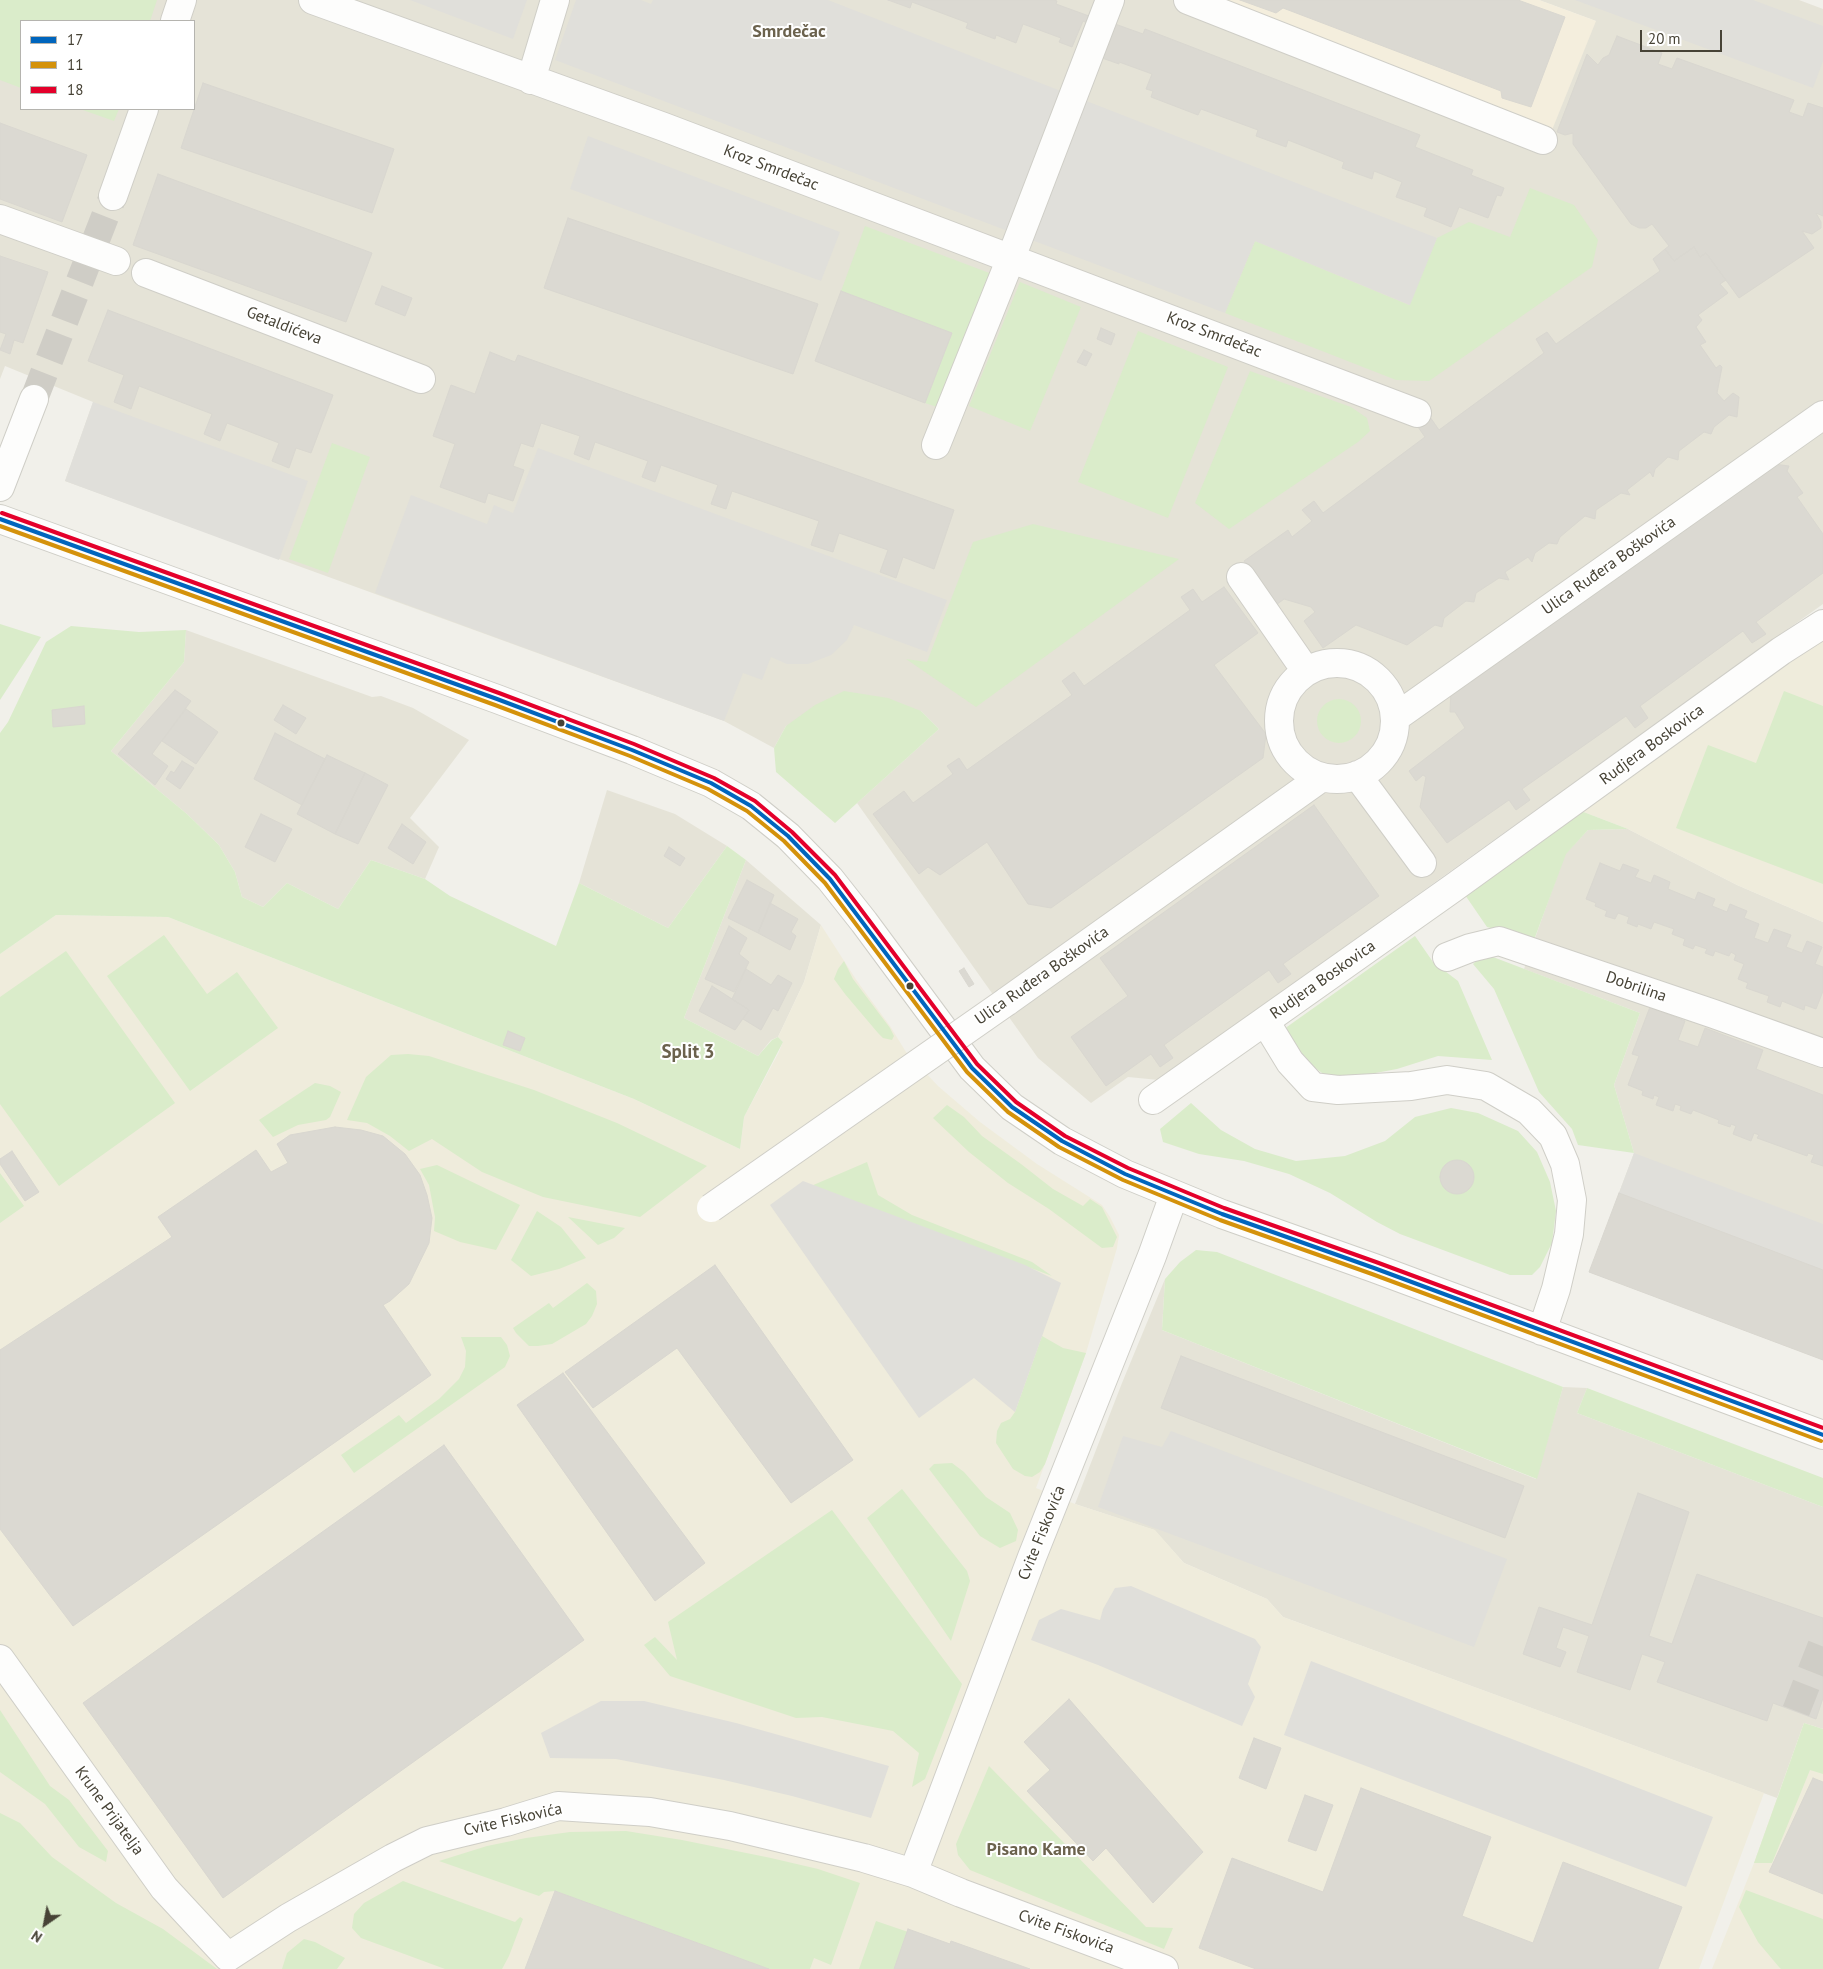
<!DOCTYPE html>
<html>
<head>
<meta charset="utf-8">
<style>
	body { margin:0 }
	#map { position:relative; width:1823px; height:1969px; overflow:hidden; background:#f1f0ea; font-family:"PT Sans",sans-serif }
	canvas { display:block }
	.legend { position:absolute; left:20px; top:20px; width:175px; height:90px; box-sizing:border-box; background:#fff; border:1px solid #b5b4af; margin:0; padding:6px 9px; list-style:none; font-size:15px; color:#474336 }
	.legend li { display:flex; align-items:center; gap:10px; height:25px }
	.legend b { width:25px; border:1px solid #b5b4af }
	.north { position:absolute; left:20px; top:1899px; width:50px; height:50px; -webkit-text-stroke:4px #fff; paint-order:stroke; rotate:213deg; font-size:14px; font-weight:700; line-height:20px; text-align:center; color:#474336 }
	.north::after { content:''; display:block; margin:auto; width:18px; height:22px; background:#474336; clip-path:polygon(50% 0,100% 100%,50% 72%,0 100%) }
	.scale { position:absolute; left:1640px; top:30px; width:82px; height:22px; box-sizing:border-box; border:2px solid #474336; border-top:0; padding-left:6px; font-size:15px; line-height:18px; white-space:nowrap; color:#474336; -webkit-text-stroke:4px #fff; paint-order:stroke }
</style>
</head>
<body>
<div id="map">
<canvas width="1823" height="1969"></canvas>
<ul class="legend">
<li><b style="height:6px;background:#0065bd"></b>17</li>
<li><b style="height:6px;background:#d4920b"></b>11</li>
<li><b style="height:6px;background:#e4002b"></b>18</li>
</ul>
<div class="north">N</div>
<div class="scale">20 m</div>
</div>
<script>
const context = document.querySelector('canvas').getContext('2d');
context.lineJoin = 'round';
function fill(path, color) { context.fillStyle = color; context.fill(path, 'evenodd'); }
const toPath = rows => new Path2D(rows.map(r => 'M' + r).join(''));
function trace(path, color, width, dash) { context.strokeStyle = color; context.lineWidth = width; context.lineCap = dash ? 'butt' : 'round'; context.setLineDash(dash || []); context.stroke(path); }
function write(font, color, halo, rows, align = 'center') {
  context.font = font + ' "PT Sans",sans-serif'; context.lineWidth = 4; context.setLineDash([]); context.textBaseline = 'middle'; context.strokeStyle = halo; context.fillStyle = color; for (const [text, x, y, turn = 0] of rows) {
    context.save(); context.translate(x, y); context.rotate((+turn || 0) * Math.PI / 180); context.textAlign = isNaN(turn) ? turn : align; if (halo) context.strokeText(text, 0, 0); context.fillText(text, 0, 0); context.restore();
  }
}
const residential = toPath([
	[0,0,1203,0,1596,21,1539,0,1799,0,1823,9,1823,604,1159,1080,1128,1077,1091,1103,1038,1058,857,803,939,729,921,711,786,726,774,748,724,721,65,481,93,402,5,366,0,379],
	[21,21,194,21,194,109,21,109],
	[186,630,372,697,381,696,413,708,469,740,410,818,439,847,425,879,371,860,338,909,287,883,263,907,242,897,235,872,219,845,187,814,111,751,184,662],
	[607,790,675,814,727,846,668,928,579,883],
	[1628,829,1737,885,1823,922,1823,1360,1589,1272,1634,1153,1614,1085,1640,1013,1524,969,1565,854,1588,830],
	[746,860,821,925,804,982,778,1037,771,1040,758,1056,684,1018],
	[1165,1279,1162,1330,1536,1479,1563,1387,1587,1388,1577,1413,1823,1507,1823,1729,1804,1723,1777,1798,1283,1617,1267,1599,1184,1563,1154,1530,1075,1504,1122,1383]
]);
const commercial = toPath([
	[1203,0,1539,0,1596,21,1550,135]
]);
const education = toPath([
	[1823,632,1823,922,1737,885,1628,829,1581,811],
	[56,915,168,917,634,1099,740,1149,744,1117,779,1052,783,1042,778,1037,804,982,821,925,857,981,890,1026,906,1052,938,1086,980,1122,1037,1164,1102,1205,1110,1217,1119,1235,1117,1248,1086,1353,1036,1488,1075,1504,1155,1530,1184,1563,1267,1599,1283,1617,1764,1793,1699,1969,0,1969,0,954],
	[1804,1723,1823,1729,1823,1969,1712,1969,1754,1863]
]);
const green = toPath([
	[0,0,157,0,150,21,21,21,21,88,0,80],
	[80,109,119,109,114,121],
	[1530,188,1574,205,1598,240,1592,267,1429,381,1396,380,1225,313,1255,241,1409,305,1437,238,1469,222,1510,237],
	[865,226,992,274,937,407,925,403,952,333,841,291],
	[1020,282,1081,307,1030,431,969,406],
	[1138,331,1228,367,1168,518,1078,482],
	[1250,371,1351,407,1367,418,1370,431,1358,442,1229,529,1195,503],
	[332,443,370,457,328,573,289,559],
	[1033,524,1179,559,976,707,906,659,927,662,973,542],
	[0,624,41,637,0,700],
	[71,626,139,632,186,630,184,662,111,751,187,814,219,845,235,872,242,897,263,907,287,883,338,909,371,860,425,879,450,896,556,946,579,883,668,928,727,846,746,860,684,1018,758,1056,772,1040,778,1037,783,1042,744,1117,740,1149,634,1099,168,917,56,915,0,954,0,733,8,722,46,642],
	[844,691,888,698,921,711,939,729,835,823,776,772,774,748,786,726,815,705],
	[1784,691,1823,706,1823,884,1676,828,1708,745,1756,763],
	'1317 721a22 22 0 1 1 44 0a22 22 0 1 1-44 0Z',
	[1581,811,1628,829,1588,830,1566,854,1534,940,1487,927,1463,892],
	[164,935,207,994,237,972,278,1028,190,1091,107,976],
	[1415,936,1433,962,1458,981,1492,1060,1438,1056,1397,1069,1359,1076,1325,1075,1305,1061,1284,1029],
	[66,951,175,1103,59,1186,0,1104,0,997],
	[1493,957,1640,1013,1614,1085,1634,1153,1578,1145,1572,1129,1539,1092,1494,989,1473,964,1478,959],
	[844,961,853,979,890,1028,894,1036,892,1040,883,1038,878,1033,845,994,834,979,838,969],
	[408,1054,429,1056,534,1090,617,1123,707,1166,640,1217,543,1197,482,1172,432,1139,409,1151,390,1136,367,1123,347,1120,366,1077,391,1055],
	[315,1083,330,1086,341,1092,330,1117,326,1120,298,1125,273,1137,259,1120],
	[1191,1103,1221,1130,1255,1149,1296,1161,1345,1156,1385,1141,1415,1117,1451,1108,1478,1113,1518,1131,1537,1152,1550,1182,1556,1211,1552,1243,1540,1267,1532,1275,1510,1275,1400,1234,1377,1222,1330,1193,1289,1174,1244,1161,1199,1154,1163,1142,1160,1129],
	[947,1105,964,1117,982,1136,1021,1164,1053,1189,1083,1206,1090,1199,1102,1207,1117,1237,1113,1247,1102,1248,1049,1209,1008,1183,969,1152,933,1118],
	[867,1162,878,1195,912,1215,1032,1262,1052,1276,811,1186],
	[437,1165,520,1205,496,1250,460,1242,434,1231,435,1217,429,1185,420,1169],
	[0,1173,24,1206,0,1223],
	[537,1211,561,1227,586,1258,559,1269,531,1276,511,1260],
	[568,1217,625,1228,614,1238,598,1245],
	[1196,1250,1217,1252,1563,1387,1537,1479,1162,1330,1165,1279,1180,1262],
	[587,1283,596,1291,597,1304,592,1316,586,1324,552,1344,538,1346,529,1346,516,1333,513,1328,549,1303,553,1308],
	[1042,1336,1063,1348,1086,1353,1045,1464,1040,1472,1032,1477,1025,1476,1013,1469,996,1443,997,1431,1001,1423,1010,1419,1015,1412],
	[461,1337,501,1337,507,1345,510,1356,505,1367,354,1473,341,1455,399,1415,406,1423,439,1399,459,1379,465,1367,466,1351],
	[1587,1388,1823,1478,1823,1507,1577,1413],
	[952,1463,964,1472,986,1497,1010,1513,1018,1530,1016,1541,1000,1548,980,1536,929,1469,934,1464],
	[902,1489,967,1571,970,1581,951,1641,867,1518],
	[832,1510,962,1684,925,1779,912,1787,919,1753,893,1731,822,1717,796,1718,670,1676,644,1645,655,1637,677,1660,668,1622],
	[0,1710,50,1786,69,1800,108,1851,106,1862,79,1847,45,1804,0,1772],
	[1804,1723,1823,1729,1823,1774,1810,1770,1772,1863,1754,1863],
	[989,1766,1146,1927,1173,1928,1164,1949,970,1870,958,1855,956,1844],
	[0,1813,20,1823,52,1857,116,1903,163,1929,217,1969,0,1969],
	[626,1831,682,1840,771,1858,818,1869,860,1883,831,1965,814,1958,810,1969,769,1969,555,1891,544,1892,539,1896,439,1861,487,1846,526,1838,570,1832],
	[403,1881,515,1922,520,1917,523,1919,509,1956,502,1969,445,1969,361,1938,352,1928,354,1914,364,1903],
	[1746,1890,1823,1919,1823,1969,1781,1969,1779,1967,1758,1942,1739,1907],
	[876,1921,949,1946,941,1969,859,1969],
	[304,1939,315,1942,345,1958,337,1969,282,1969,287,1953]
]);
const parking = toPath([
	[410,0,527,0,513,39],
	[576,0,641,0,651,4,653,0,828,0,1437,238,1410,305,1255,241,1225,313,555,60],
	[1575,0,1753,0,1823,26,1823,61,1813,88],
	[588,136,840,232,821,281,570,189],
	[93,402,308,481,279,560,65,481],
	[538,448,947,600,927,652,854,625,847,640,831,655,808,664,787,664,771,657,762,680,743,673,724,721,375,593,411,495,487,524,494,505,513,513],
	[1634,1153,1823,1224,1823,1270,1619,1193],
	[803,1181,1025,1265,1061,1283,1015,1412,974,1378,919,1418,770,1205],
	[1171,1431,1507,1559,1474,1647,1098,1507,1123,1436,1162,1447],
	[1131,1586,1255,1639,1261,1647,1248,1684,1255,1697,1242,1726,1098,1665,1031,1640,1039,1620,1061,1609,1100,1620,1103,1609,1115,1588],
	[1311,1661,1713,1817,1686,1887,1284,1735],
	[601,1701,644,1701,736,1723,889,1766,871,1818,792,1796,724,1780,616,1759,550,1758,541,1733]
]);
const building = toPath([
	[888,0,1054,0,1057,1,1056,4,1089,16,1087,23,1083,21,1072,47,1059,42,1061,38,1023,24,1016,43,996,35,995,39,966,28,968,23,912,2,910,8,888,0],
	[1240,0,1518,0,1565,17,1531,107,1502,98,1501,91,1283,8,1276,13,1240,0],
	[1115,24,1143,34,1145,29,1420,135,1415,147,1473,170,1471,175,1504,188,1501,196,1497,195,1488,218,1459,207,1451,227,1424,216,1427,208,1396,197,1402,182,1374,171,1372,179,1342,168,1344,162,1288,140,1286,147,1256,136,1258,130,1201,109,1198,115,1151,97,1153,91,1146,89,1152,74,1119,62,1119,64,1102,58,1115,24],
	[1617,36,1662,53,1658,64,1672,69,1677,58,1794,100,1789,112,1803,117,1808,103,1823,108,1823,216,1816,213,1821,222,1821,228,1812,234,1802,231,1814,248,1739,298,1706,253,1700,257,1694,247,1674,261,1665,249,1669,246,1652,224,1646,228,1639,228,1631,224,1573,144,1573,133,1565,135,1557,132,1587,54,1598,65,1603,58,1609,55,1617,36],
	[203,83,394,149,372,213,181,148,203,83],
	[0,123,87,155,62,222,0,199,0,123],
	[158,174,372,253,346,322,133,245,158,174],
	[568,218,818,304,793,374,544,288,568,218],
	[1694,247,1700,257,1706,253,1726,280,1720,284,1728,293,1698,315,1702,320,1696,327,1706,342,1700,345,1716,368,1720,365,1722,367,1717,393,1724,401,1733,393,1739,397,1737,417,1729,415,1714,427,1711,434,1704,432,1679,451,1678,460,1668,457,1655,469,1653,477,1650,472,1627,490,1630,495,1621,493,1596,510,1595,519,1585,516,1560,537,1557,544,1549,543,1535,553,1532,562,1528,557,1505,572,1509,580,1499,578,1476,593,1474,602,1466,601,1444,618,1442,627,1435,625,1407,645,1356,625,1323,648,1304,621,1315,612,1311,607,1284,599,1276,605,1244,561,1288,530,1292,537,1312,521,1302,510,1314,501,1323,513,1425,437,1418,427,1430,417,1439,430,1544,353,1536,339,1547,332,1556,344,1660,271,1653,259,1665,249,1674,261,1694,247],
	[0,256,48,272,23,343,14,340,10,354,0,350,6,334,0,332,0,256],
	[382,286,412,298,405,316,375,304,382,286],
	[841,291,952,333,925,403,815,361,841,291],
	[108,310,333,395,311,453,296,448,289,468,272,461,279,443,227,423,220,441,204,434,212,414,139,386,131,409,114,402,124,375,88,361,108,310],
	[1101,328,1115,334,1111,345,1097,339,1101,328],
	[1084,350,1092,354,1086,366,1077,362,1084,350],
	[490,352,515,362,518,355,954,510,934,569,903,557,896,578,880,572,888,550,839,533,833,552,811,545,819,521,732,491,726,509,711,504,718,485,661,465,655,482,642,477,648,461,595,442,589,460,574,454,580,436,541,423,533,447,521,443,513,466,524,470,513,501,488,493,485,503,440,487,455,444,433,436,451,385,475,394,490,352],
	[1766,463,1789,466,1787,471,1803,493,1797,497,1823,534,1823,573,1756,622,1766,634,1752,643,1743,631,1640,706,1648,718,1635,728,1626,716,1522,789,1530,800,1516,810,1509,800,1447,843,1420,807,1426,777,1423,775,1416,781,1409,771,1465,728,1455,712,1450,712,1451,688,1459,690,1568,605,1578,605,1766,463],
	[1224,587,1258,633,1214,665,1266,734,1263,758,1051,908,1028,904,987,842,940,875,928,867,919,874,873,814,904,791,913,803,953,774,947,766,959,758,967,770,1072,695,1062,681,1074,672,1084,686,1190,610,1181,597,1193,589,1202,602,1224,587],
	[175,690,191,701,152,754,168,766,155,785,118,754,175,690],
	[283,705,306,718,296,734,274,720,283,705],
	[84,706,85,724,53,727,52,710,84,706],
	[186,709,218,732,196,764,162,741,186,709],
	[275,733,325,759,302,805,254,779,275,733],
	[327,755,365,773,335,834,297,814,327,755],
	[182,761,194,768,180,789,166,779,171,771,174,773,182,761],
	[365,773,388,785,358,844,335,834,365,773],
	[1314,805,1379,896,1283,964,1291,974,1278,983,1269,970,1164,1045,1173,1058,1160,1067,1151,1054,1106,1086,1071,1037,1128,996,1100,958,1314,805],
	[261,814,292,829,275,862,245,847,261,814],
	[402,824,426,842,413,864,388,848,402,824],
	[669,847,685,858,680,866,664,856,669,847],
	[1600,863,1620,871,1623,864,1639,870,1635,877,1651,883,1654,875,1670,882,1668,889,1695,900,1698,892,1715,899,1712,906,1727,912,1730,904,1747,911,1744,918,1759,924,1754,938,1768,943,1774,929,1791,935,1786,947,1802,953,1807,941,1822,947,1815,964,1823,967,1823,991,1816,1009,1805,1005,1804,1010,1782,1001,1780,1007,1767,1002,1769,996,1746,988,1748,983,1738,979,1744,964,1734,960,1736,955,1731,952,1729,956,1715,951,1713,956,1705,953,1707,949,1695,945,1693,949,1683,945,1685,939,1672,934,1674,929,1654,922,1651,929,1638,924,1637,927,1627,923,1629,917,1618,913,1615,919,1605,916,1607,911,1595,906,1596,903,1586,899,1600,863],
	[747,880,774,895,758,933,728,918,747,880],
	[770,903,798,919,791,932,796,936,790,950,758,933,770,903],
	[729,926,747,938,739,954,749,962,734,992,705,979,729,926],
	[964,968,974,984,969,987,959,971,964,968],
	[746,969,771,985,778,975,792,983,778,1011,773,1008,761,1030,743,1019,749,1010,732,999,746,969],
	[712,986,749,1010,735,1030,699,1011,712,986],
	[1650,1007,1685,1021,1678,1040,1698,1047,1705,1028,1763,1050,1756,1069,1823,1095,1823,1166,1811,1162,1814,1155,1808,1153,1807,1156,1757,1138,1759,1135,1754,1133,1751,1141,1733,1134,1736,1126,1731,1124,1730,1127,1718,1123,1719,1120,1693,1110,1691,1114,1680,1110,1681,1106,1675,1104,1673,1111,1656,1105,1659,1097,1654,1095,1653,1099,1642,1095,1643,1091,1628,1085,1639,1056,1632,1054,1650,1007],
	[508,1031,525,1038,520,1051,503,1045,508,1031],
	[335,1127,361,1130,383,1136,405,1154,420,1175,427,1195,432,1218,429,1243,409,1284,390,1301,383,1305,431,1375,73,1626,0,1529,0,1350,172,1237,158,1217,256,1150,271,1172,288,1163,277,1144,290,1135,335,1127],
	[12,1151,39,1192,25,1201,0,1164,0,1159,12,1151],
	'1440 1177a17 17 0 1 1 34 0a17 17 0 1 1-34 0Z',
	[1619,1193,1823,1270,1823,1360,1589,1272,1619,1193],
	[715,1265,853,1460,791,1503,677,1348,593,1408,565,1372,715,1265],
	[1181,1356,1524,1486,1505,1538,1161,1408,1181,1356],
	[563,1373,705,1563,655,1601,517,1405,563,1373],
	[444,1445,584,1640,223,1898,83,1703,444,1445],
	[1638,1493,1689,1512,1649,1636,1672,1644,1697,1574,1823,1618,1823,1698,1816,1719,1773,1703,1767,1721,1657,1682,1665,1662,1642,1654,1630,1690,1577,1672,1589,1636,1563,1627,1556,1648,1566,1652,1560,1667,1523,1654,1539,1607,1592,1625,1638,1493],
	[1069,1699,1203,1852,1153,1903,1106,1848,1093,1861,1027,1791,1050,1770,1024,1742,1069,1699],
	[1254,1738,1281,1748,1266,1789,1239,1778,1254,1738],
	[1813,1778,1823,1782,1823,1894,1769,1872,1813,1778],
	[1361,1788,1491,1837,1462,1916,1533,1943,1563,1862,1682,1907,1658,1969,1256,1969,1199,1948,1232,1858,1323,1892,1361,1788],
	[1305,1795,1333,1805,1316,1851,1288,1841,1305,1795],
	[555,1891,769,1969,525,1969,555,1891],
	[908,1929,950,1944,951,1941,1030,1969,894,1969,908,1929]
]);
const minorTunnel = toPath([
	[34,399,113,196],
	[1796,1711,1823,1642]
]);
const minor = toPath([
	[313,0,664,127,1417,413],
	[1188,0,1543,140],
	[175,21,182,0],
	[531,80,555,0],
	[113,196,144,109],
	[0,219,116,261],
	[146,273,421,379],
	[936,445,1011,258,1110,0],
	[0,487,34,399],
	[0,519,497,699,632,750,711,783,751,806,788,836,830,879,864,922,972,1068,1012,1107,1062,1141,1125,1174,1222,1214,1374,1268,1823,1435],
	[1241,577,1306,671],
	'1279 721a58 58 0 1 1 116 0a58 58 0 1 1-116 0Z',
	[1396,717,1823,415],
	[1357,775,1422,863],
	[1447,957,1470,948,1499,941,1714,1014,1823,1053],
	[1006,1002,1322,777],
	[1153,1100,1265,1021],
	[1542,1331,1556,1289,1569,1234,1572,1200,1565,1164,1553,1136,1529,1111,1486,1086,1447,1080,1411,1086,1338,1090,1313,1087,1290,1062,1265,1021,1453,888,1781,651,1823,624],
	[0,1659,164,1888,228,1957,288,1918,393,1858,427,1841,506,1822,558,1806,650,1812,730,1826,864,1858,913,1873,961,1893,1164,1969],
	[913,1873,1032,1557,1152,1256,1174,1195]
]);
const minorBridge = toPath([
	[711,1208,1006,1002]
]);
const bus1 = toPath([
	[0,519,497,699,632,750,711,783,751,806,788,836,830,879,972,1068,1012,1107,1062,1141,1125,1174,1222,1214,1374,1268,1823,1435]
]);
const bus2 = toPath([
	[0,526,495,705,630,756,708,789,747,811,784,841,825,883,967,1072,1008,1112,1059,1147,1123,1180,1220,1220,1372,1274,1821,1441]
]);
const bus3 = toPath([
	[2,513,499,693,634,744,714,778,755,801,792,832,835,875,977,1064,1016,1102,1065,1136,1128,1168,1224,1208,1376,1262,1823,1428]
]);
const markers = [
	[561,723,4.5,"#474336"],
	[910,986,4.5,"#474336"]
];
const streetNames = [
	["Kroz Smrdečac",771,168,21],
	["Getaldićeva",284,326,21],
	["Kroz Smrdečac",1214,335,21],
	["Ulica Ruđera Boškovića",1609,566,-35],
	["Rudjera Boskovica",1652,745,-36],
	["Ulica Ruđera Boškovića",1042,976,-35],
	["Rudjera Boskovica",1323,980,-35],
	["Dobrilina",1636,987,19],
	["Cvite Fiskovića",1042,1533,-68],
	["Krune Prijatelja",109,1811,54],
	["Cvite Fiskovića",513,1820,-13],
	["Cvite Fiskovića",1066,1932,20]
];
const neighbourhoodNames = [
	["Smrdečac",789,32],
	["Pisano Kame",1036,1850]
];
const quarterNames = [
	["Split 3",688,1053]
];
fill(residential, '#e5e3d7');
fill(commercial, '#f4eedd');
fill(education, '#efecdc');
fill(green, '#daecca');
fill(parking, '#e0dfda');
fill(building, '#dbd9d2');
trace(building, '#d9d7d0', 1);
trace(minorTunnel, '#cfcdc6', 28, [28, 14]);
trace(minor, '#cfcec7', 30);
trace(minor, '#fdfdfc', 28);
trace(minorBridge, '#cfcec7', 30, []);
trace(minorBridge, '#fdfdfc', 28);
trace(bus1, '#0065bd', 4);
trace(bus2, '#d4920b', 4);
trace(bus3, '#e4002b', 4);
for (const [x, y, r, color] of markers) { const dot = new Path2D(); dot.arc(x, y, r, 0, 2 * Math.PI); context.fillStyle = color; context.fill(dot); trace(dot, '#fff', 2); }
write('16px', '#474336', '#fff', streetNames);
write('bold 18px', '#6b624d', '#fff', neighbourhoodNames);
write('bold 19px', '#6b624d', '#fff', quarterNames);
</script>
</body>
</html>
